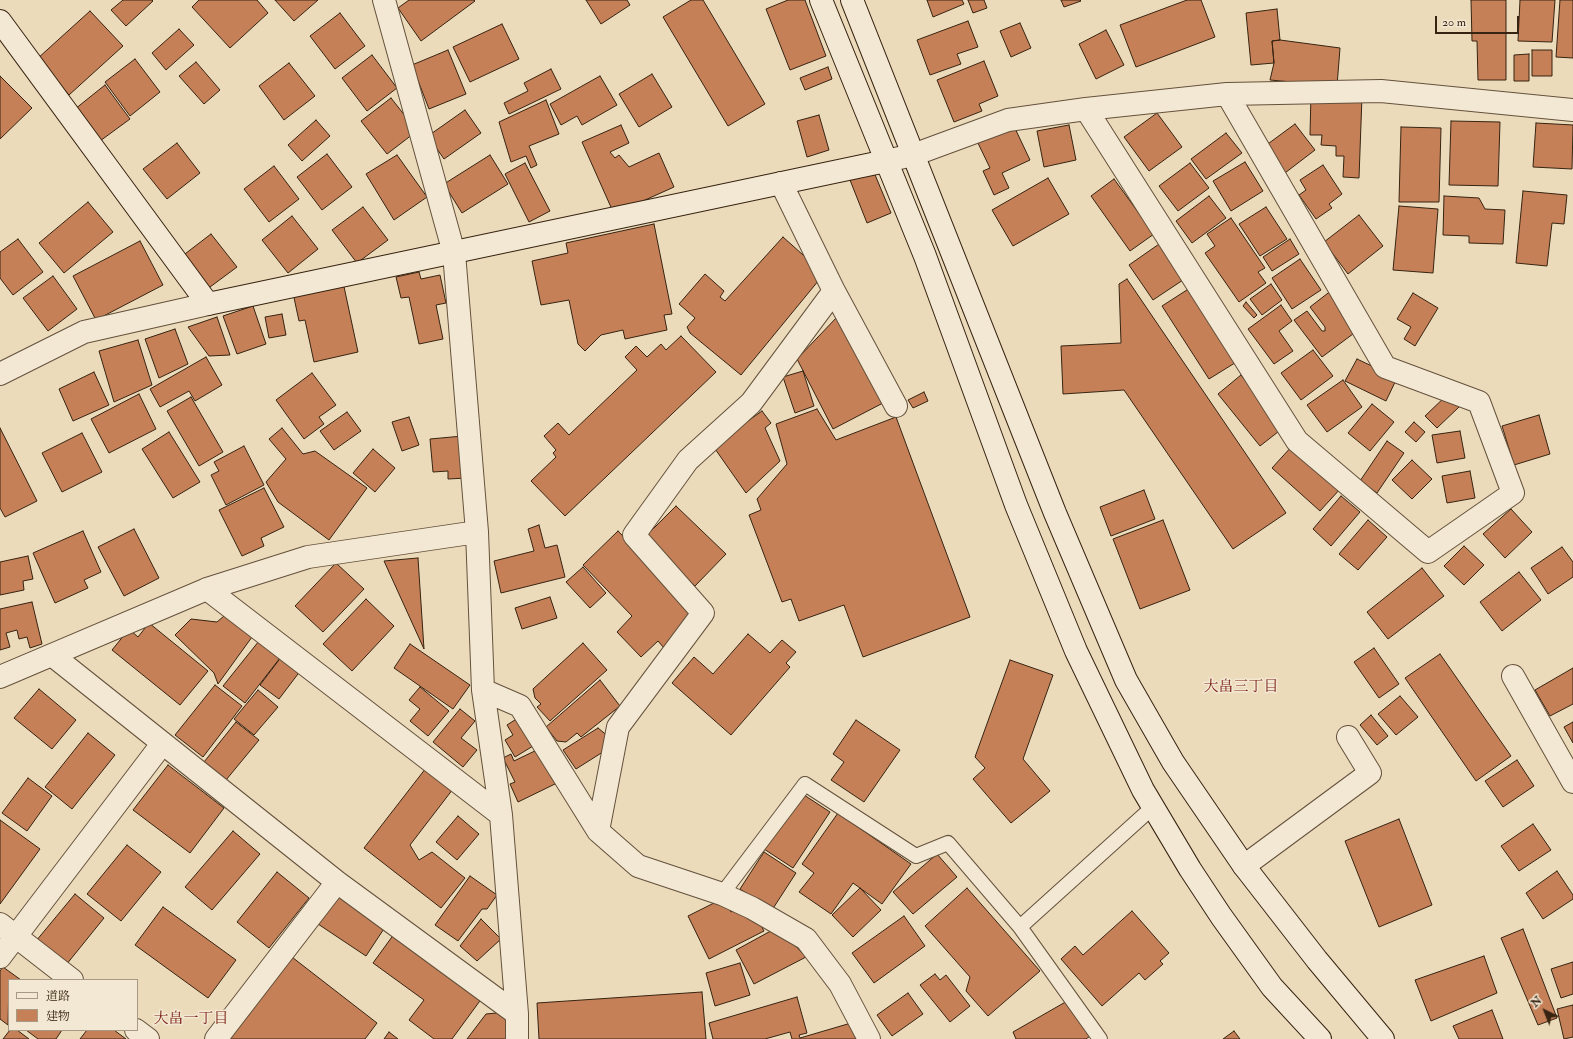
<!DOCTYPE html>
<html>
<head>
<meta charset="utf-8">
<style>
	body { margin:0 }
	#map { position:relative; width:1573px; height:1039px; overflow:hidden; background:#ecdbbb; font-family:"IM FELL Double Pica","Noto Serif JP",serif }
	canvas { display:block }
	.legend { position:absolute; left:8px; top:979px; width:130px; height:52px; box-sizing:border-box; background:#f3e8d3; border:1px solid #a79985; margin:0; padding:5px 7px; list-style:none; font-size:12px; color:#362311 }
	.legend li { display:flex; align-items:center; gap:8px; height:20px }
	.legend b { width:20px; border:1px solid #a79985 }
	.north { position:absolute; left:1525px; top:991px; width:40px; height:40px; -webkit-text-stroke:3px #f3e8d3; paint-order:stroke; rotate:317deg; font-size:11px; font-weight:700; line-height:16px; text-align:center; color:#362311 }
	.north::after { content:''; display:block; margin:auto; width:14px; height:18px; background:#362311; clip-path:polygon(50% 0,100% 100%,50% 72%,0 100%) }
	.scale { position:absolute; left:1435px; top:16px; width:84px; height:18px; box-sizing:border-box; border:2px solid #362311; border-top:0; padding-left:5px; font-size:12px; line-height:14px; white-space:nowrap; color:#362311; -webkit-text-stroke:3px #f3e8d3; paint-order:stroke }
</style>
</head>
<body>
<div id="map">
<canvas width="1573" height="1039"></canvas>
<ul class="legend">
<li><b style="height:5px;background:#f3e8d3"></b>道路</li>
<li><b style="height:11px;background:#c58058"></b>建物</li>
</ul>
<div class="north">N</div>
<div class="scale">20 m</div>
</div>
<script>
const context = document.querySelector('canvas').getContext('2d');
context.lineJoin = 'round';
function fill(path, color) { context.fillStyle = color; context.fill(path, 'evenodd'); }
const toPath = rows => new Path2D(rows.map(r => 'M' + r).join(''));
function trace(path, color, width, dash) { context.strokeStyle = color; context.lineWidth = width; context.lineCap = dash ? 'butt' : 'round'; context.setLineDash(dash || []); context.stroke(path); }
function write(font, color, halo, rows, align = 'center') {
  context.font = font + ' "IM FELL Double Pica","Noto Serif JP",serif'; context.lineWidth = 3; context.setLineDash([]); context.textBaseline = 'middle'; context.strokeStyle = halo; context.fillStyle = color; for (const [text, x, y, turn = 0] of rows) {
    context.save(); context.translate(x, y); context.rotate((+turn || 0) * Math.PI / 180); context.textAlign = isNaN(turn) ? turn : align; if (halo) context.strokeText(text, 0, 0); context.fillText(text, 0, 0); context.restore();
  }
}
const building = toPath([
	[123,0,152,0,153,1,126,26,111,10,123,0],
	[199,0,257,0,268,13,230,48,192,7,199,0],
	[275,0,318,0,294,21,275,0],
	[409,0,474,0,475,1,421,41,398,8,409,0],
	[586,0,627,0,630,5,601,24,586,0],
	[691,0,703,0,765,104,728,126,663,17,691,0],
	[788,0,805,0,826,56,790,70,766,9,788,0],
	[927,0,962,0,964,4,933,17,927,0],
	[968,0,984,0,987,8,973,13,968,0],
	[1061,0,1080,0,1081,1,1064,7,1061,0],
	[1187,0,1201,0,1215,37,1136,67,1120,25,1187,0],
	[1471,0,1506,0,1506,80,1478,80,1477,41,1472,41,1471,0],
	[1520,0,1555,0,1552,42,1518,41,1520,0],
	[1560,0,1573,0,1573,58,1556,57,1560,0],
	[1277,9,1280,40,1272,41,1274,63,1251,65,1246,13,1277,9],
	[90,11,123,46,69,95,37,59,90,11],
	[340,13,365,46,335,69,310,36,340,13],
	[968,21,978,47,957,54,961,64,930,75,917,40,968,21],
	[1020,23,1031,48,1011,57,1000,31,1020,23],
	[502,24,519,59,470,82,453,47,502,24],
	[179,29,194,45,166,70,152,53,179,29],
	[1106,30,1124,65,1096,79,1079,44,1106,30],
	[1280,40,1340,48,1337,86,1270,80,1274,63,1272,41,1280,40],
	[448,50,466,94,429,109,412,65,448,50],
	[1532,50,1552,50,1552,76,1532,76,1532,50],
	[1529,54,1529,81,1514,81,1514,55,1529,54],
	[372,55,397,88,367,111,342,78,372,55],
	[135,59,160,92,130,116,105,82,135,59],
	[984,61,998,96,979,104,982,111,954,122,937,80,984,61],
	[196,62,220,90,204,104,179,76,196,62],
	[289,63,315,96,284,120,259,86,289,63],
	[828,67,832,79,805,90,800,78,828,67],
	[551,69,561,89,509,114,504,103,528,91,524,83,551,69],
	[652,74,672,107,639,127,619,94,652,74],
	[0,76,32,108,0,139,0,76],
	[600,76,617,105,582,125,577,116,561,125,550,104,600,76],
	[105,85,130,119,100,141,75,109,105,85],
	[1311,94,1362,96,1359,178,1343,177,1344,156,1336,156,1336,146,1321,145,1322,135,1310,135,1311,94],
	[391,98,417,131,387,154,361,121,391,98],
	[546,100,559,134,529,146,537,165,531,168,526,156,511,162,499,122,546,100],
	[465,110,481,133,444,159,428,136,465,110],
	[1157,113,1182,147,1149,171,1124,137,1157,113],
	[819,115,829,150,807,157,797,121,819,115],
	[316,120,330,136,302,161,288,145,316,120],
	[1451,121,1500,122,1498,186,1449,185,1451,121],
	[1012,122,1030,160,1002,173,1009,188,994,195,983,171,990,168,976,139,1012,122],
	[1536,123,1573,125,1572,169,1533,167,1536,123],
	[1295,124,1315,150,1281,176,1261,149,1295,124],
	[621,125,629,143,610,152,615,158,619,155,629,167,659,153,674,187,614,214,582,142,621,125],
	[1069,125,1076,160,1044,167,1037,131,1069,125],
	[1401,127,1441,128,1439,202,1399,202,1401,127],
	[1226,133,1242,153,1206,179,1191,159,1226,133],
	[177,143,200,173,167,199,143,169,177,143],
	[327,154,352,187,322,210,297,177,327,154],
	[397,155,427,197,394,220,366,174,397,155],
	[490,155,508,184,462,213,444,184,490,155],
	[1245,162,1263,191,1231,211,1213,181,1245,162],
	[525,163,550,211,529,222,505,174,525,163],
	[1190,163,1209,188,1178,211,1159,186,1190,163],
	[1323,165,1342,194,1329,204,1332,208,1316,219,1299,195,1306,190,1300,180,1323,165],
	[274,166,299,199,269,222,244,189,274,166],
	[873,170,891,213,867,223,850,180,873,170],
	[1048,178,1069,214,1013,246,992,210,1048,178],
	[1114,179,1154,234,1130,251,1091,196,1114,179],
	[1523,191,1567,195,1564,224,1552,223,1547,266,1516,263,1523,191],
	[1209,196,1226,218,1192,243,1176,221,1209,196],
	[1444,196,1479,198,1485,209,1505,210,1503,244,1469,243,1469,236,1443,235,1444,196],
	[88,202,113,232,64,273,39,243,88,202],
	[1399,206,1438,209,1433,273,1393,270,1399,206],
	[363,207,388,240,357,263,332,230,363,207],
	[1266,207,1287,239,1260,256,1239,224,1266,207],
	[1359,215,1383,246,1348,274,1324,242,1359,215],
	[292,216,318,249,288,273,262,240,292,216],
	[1231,218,1265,268,1258,272,1266,283,1239,302,1205,253,1215,246,1207,234,1231,218],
	[654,224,672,314,664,315,667,330,625,339,623,330,601,335,585,351,578,344,569,300,541,305,532,261,568,253,566,243,654,224],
	[211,234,237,267,206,290,181,257,211,234],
	[783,237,822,272,819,280,741,375,690,333,687,327,695,318,679,304,705,274,724,291,720,297,725,301,783,237],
	[18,239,43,272,13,295,0,278,0,252,18,239],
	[1290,239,1299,254,1272,271,1263,257,1290,239],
	[140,241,163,285,96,320,73,276,140,241],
	[1162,242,1186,278,1153,300,1129,265,1162,242],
	[1300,259,1321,290,1292,309,1272,278,1300,259],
	[419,272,421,279,440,275,446,303,436,305,443,339,419,344,409,297,401,298,396,277,419,272],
	[53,276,77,309,48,331,23,298,53,276],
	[1127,279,1286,513,1233,549,1124,390,1063,394,1061,346,1121,343,1119,284,1127,279],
	[343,282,358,352,314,362,305,320,299,321,293,293,343,282],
	[1271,284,1282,300,1262,315,1250,299,1271,284],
	[1190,288,1238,361,1209,379,1162,306,1190,288],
	[1332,290,1361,328,1322,357,1294,320,1307,311,1322,331,1325,331,1325,327,1310,307,1332,290],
	[1413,293,1438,308,1415,346,1404,339,1411,327,1397,319,1413,293],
	[1246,302,1257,315,1254,318,1243,306,1246,302],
	[1281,305,1292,321,1279,331,1293,351,1274,364,1248,329,1281,305],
	[253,306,266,344,237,354,223,316,253,306],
	[282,314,286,335,269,338,265,317,282,314],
	[838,316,883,403,833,429,797,359,838,316],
	[217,317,230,355,209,356,188,327,217,317],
	[175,329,188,364,159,378,145,339,175,329],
	[681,336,716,372,565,516,531,481,556,457,553,453,556,450,544,436,558,423,569,435,637,370,625,357,636,346,647,357,661,344,666,350,681,336],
	[138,340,152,385,114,402,99,351,138,340],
	[1313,350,1333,376,1301,400,1281,373,1313,350],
	[206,357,222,385,195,401,189,391,160,407,150,389,206,357],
	[1357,359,1397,378,1386,401,1345,381,1357,359],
	[803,371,814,406,795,413,783,377,803,371],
	[94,372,109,405,73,421,59,389,94,372],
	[312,373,336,405,319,417,324,424,304,439,276,400,312,373],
	[1241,375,1283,428,1260,446,1218,394,1241,375],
	[1343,380,1362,407,1327,432,1307,405,1343,380],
	[924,392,928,401,913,408,908,400,924,392],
	[139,394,156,429,109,453,91,419,139,394],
	[1447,395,1459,407,1437,428,1425,416,1447,395],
	[191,397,223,452,199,466,167,411,191,397],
	[1372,404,1394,422,1370,451,1348,433,1372,404],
	[817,409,836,440,896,417,970,617,863,657,844,605,799,621,791,599,782,602,749,515,761,510,757,499,787,464,776,424,817,409],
	[762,411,771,423,765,428,780,461,746,493,713,446,762,411],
	[347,412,361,431,334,450,320,431,347,412],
	[1539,415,1550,454,1514,465,1502,426,1539,415],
	[409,417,419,445,402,451,392,422,409,417],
	[1414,422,1425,432,1416,442,1405,432,1414,422],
	[0,428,37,501,5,517,0,508,0,428],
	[282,428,303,454,315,451,367,488,329,540,278,502,266,482,286,459,269,439,282,428],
	[1460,431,1465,458,1437,463,1432,435,1460,431],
	[169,432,200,482,173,498,142,449,169,432],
	[82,433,102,472,62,492,42,453,82,433],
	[463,436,467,478,448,479,448,471,433,472,430,439,463,436],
	[1387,441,1404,453,1377,493,1360,481,1387,441],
	[1293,445,1341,488,1320,511,1272,468,1293,445],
	[244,446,264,485,226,505,211,475,219,471,214,462,244,446],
	[373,449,395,468,375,492,353,473,373,449],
	[1412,460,1432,479,1412,499,1392,480,1412,460],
	[1470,471,1475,498,1447,503,1442,476,1470,471],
	[264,488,284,527,261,538,264,546,242,556,219,510,264,488],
	[1144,490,1155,519,1111,536,1100,507,1144,490],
	[1341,496,1360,512,1331,546,1313,529,1341,496],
	[676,506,726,554,695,586,645,537,676,506],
	[1511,509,1532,532,1505,558,1483,534,1511,509],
	[1163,520,1190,590,1140,609,1113,539,1163,520],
	[1368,520,1387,537,1358,570,1339,554,1368,520],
	[539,525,545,548,557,545,565,577,501,593,494,561,534,551,528,529,539,525],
	[134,529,159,578,124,596,98,547,134,529],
	[83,531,101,572,84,580,88,588,55,603,33,553,83,531],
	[618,531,698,614,664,648,658,641,641,657,617,632,632,616,583,565,618,531],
	[1464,546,1484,565,1464,585,1444,566,1464,546],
	[1562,547,1573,562,1573,577,1548,594,1531,568,1562,547],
	[28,556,33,579,23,581,24,590,0,595,0,562,28,556],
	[418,558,424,649,384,561,418,558],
	[336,563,364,589,323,632,295,606,336,563],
	[583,567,606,593,590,608,566,582,583,567],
	[1422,568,1444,596,1388,639,1367,612,1422,568],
	[1519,572,1541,600,1502,631,1480,602,1519,572],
	[550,597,557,618,522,629,515,608,550,597],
	[366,599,394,626,352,671,323,644,366,599],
	[32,602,42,644,30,648,27,637,19,639,17,630,6,633,10,647,0,650,0,609,32,602],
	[224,616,252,637,218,684,214,673,175,635,191,619,217,622,224,616],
	[149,623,208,671,180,705,112,650,129,629,138,637,149,623],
	[748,634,770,653,782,640,796,652,786,663,790,667,731,735,672,683,694,657,713,674,748,634],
	[259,641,280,658,245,703,223,686,259,641],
	[583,643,607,670,550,721,537,707,541,704,535,698,533,689,583,643],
	[410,644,470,685,453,709,394,668,410,644],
	[1374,648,1399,684,1379,698,1354,662,1374,648],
	[1440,654,1511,756,1476,781,1405,678,1440,654],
	[282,656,301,670,279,699,260,685,282,656],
	[1010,660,1053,675,1023,759,1050,791,1011,823,973,779,985,768,975,757,1010,660],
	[1573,668,1573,704,1550,716,1535,690,1573,668],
	[600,680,620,706,581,737,577,733,566,742,557,741,546,727,600,680],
	[215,685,242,706,203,757,175,735,215,685],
	[420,687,449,711,428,736,410,721,420,709,409,700,420,687],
	[39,689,76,720,52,749,14,718,39,689],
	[258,690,278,707,254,735,234,719,258,690],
	[1400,696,1418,717,1396,735,1378,714,1400,696],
	[460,709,475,721,461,738,477,750,463,767,433,742,460,709],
	[1371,715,1388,736,1377,745,1360,725,1371,715],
	[521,716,538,743,515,757,505,740,513,735,507,725,521,716],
	[856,720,900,750,864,802,831,780,844,762,833,754,856,720],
	[236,722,259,740,226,780,204,762,236,722],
	[1573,722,1573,743,1564,727,1573,722],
	[598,728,609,737,606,750,576,769,563,750,598,728],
	[88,733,115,755,72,809,45,787,88,733],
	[541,748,557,783,518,802,510,784,515,782,503,758,511,754,514,761,541,748],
	[1517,760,1534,786,1503,807,1485,781,1517,760],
	[168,765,224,808,190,853,133,810,168,765],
	[426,768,453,789,410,845,419,860,432,852,465,878,441,908,364,848,426,768],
	[28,778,52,796,27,831,2,813,28,778],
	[801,793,830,812,793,868,764,849,801,793],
	[838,813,911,864,882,904,853,883,831,914,799,892,814,873,802,864,838,813],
	[458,816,479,834,457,860,436,842,458,816],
	[1399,819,1432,905,1379,927,1345,841,1399,819],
	[0,820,40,849,0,904,0,820],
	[1533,824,1551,850,1519,871,1501,846,1533,824],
	[233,831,260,854,212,910,185,887,233,831],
	[127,845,161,872,121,921,87,894,127,845],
	[764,852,796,873,772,910,740,889,764,852],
	[937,854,957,877,913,914,893,892,937,854],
	[1557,871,1573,895,1573,899,1543,919,1526,893,1557,871],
	[277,872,309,898,269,948,237,922,277,872],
	[470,876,497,895,487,909,482,909,458,941,435,925,470,876],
	[347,880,395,912,366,956,318,924,347,880],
	[860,888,881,910,853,937,832,915,860,888],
	[967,888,1040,971,988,1016,966,991,970,977,925,926,967,888],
	[75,894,104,918,66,965,36,941,75,894],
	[724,898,731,912,744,905,753,922,758,920,764,931,709,959,688,916,724,898],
	[163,907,236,960,208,998,135,945,163,907],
	[1132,911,1169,953,1160,961,1163,964,1145,980,1139,973,1102,1006,1061,959,1075,946,1083,955,1132,911],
	[904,916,925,946,874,983,852,953,904,916],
	[405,919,493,983,452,1039,434,1039,409,1020,424,1000,373,963,405,919],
	[481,919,501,939,477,961,460,946,481,919],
	[778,927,806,957,754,984,736,950,778,927],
	[1523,929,1557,1018,1538,1025,1501,938,1523,929],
	[288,954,377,1023,365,1039,222,1039,288,954],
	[1484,956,1497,993,1431,1021,1415,980,1484,956],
	[1573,962,1573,994,1561,998,1551,969,1573,962],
	[740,963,750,995,715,1006,706,973,740,963],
	[3,967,21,980,9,980,8,1025,0,1019,0,971,3,967],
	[935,974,940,980,946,975,970,1006,950,1022,920,985,935,974],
	[702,992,706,1039,539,1039,537,1003,702,992],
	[908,993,923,1014,892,1036,877,1015,908,993],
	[797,997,807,1033,799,1035,800,1038,851,1023,856,1039,792,1039,790,1032,765,1039,713,1039,709,1023,797,997],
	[1069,1000,1090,1036,1086,1039,1016,1039,1013,1032,1069,1000],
	[1573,1005,1573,1037,1564,1039,1557,1009,1573,1005],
	[1492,1010,1503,1039,1459,1039,1453,1026,1492,1010],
	[507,1012,508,1039,467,1039,486,1014,507,1012],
	[10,1030,17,1030,29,1039,3,1039,10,1030],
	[26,1030,62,1030,56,1039,38,1039,26,1030],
	[87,1030,114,1030,126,1039,80,1039,87,1030],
	[1234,1031,1240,1039,1223,1039,1234,1031],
	[389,1032,398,1039,384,1039,389,1032]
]);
const lane = toPath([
	[722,894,805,784,916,856,948,843,1020,927,1100,1039],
	[1020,927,1153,807]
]);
const street = toPath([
	[384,0,454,253,477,532,483,690,501,815,517,1014,517,1039],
	[1086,109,1297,441,1428,552,1513,493,1479,402,1385,367,1227,94],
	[886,161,913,155,1008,120,1086,109,1227,94,1381,91,1573,110],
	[781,183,834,291],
	[0,374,84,332,208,304],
	[207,589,501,815],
	[52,655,337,882,517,1014],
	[1513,676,1573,782],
	[0,677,207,589,308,557,477,532],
	[483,690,520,706,598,831,638,866,722,894,752,908,806,939,840,984,869,1039],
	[598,831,618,727,703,613,634,535,688,460,751,403,834,291,896,406],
	[1244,866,1370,773,1348,737],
	[0,924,72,980],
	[0,957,162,744],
	[136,1030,148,1039],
	[216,1039,337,882]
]);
const secondary = toPath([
	[821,0,925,256,1016,505,1076,651,1143,790,1190,869,1221,916,1272,987,1320,1039],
	[852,0,1055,513,1126,680,1173,762,1244,866,1317,960,1383,1039],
	[0,21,208,304,886,161]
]);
const neighbourhoodNames = [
	["大畠三丁目",1241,688],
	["大畠一丁目",191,1020]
];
fill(building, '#c58058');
trace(building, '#362311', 1);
trace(lane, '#64513c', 16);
trace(street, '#64513c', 24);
trace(secondary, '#362311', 24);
trace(lane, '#f3e8d3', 14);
trace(street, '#f3e8d3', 22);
trace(secondary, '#f3e8d3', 22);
write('15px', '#7a1f14', '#f3e8d3', neighbourhoodNames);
</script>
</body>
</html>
